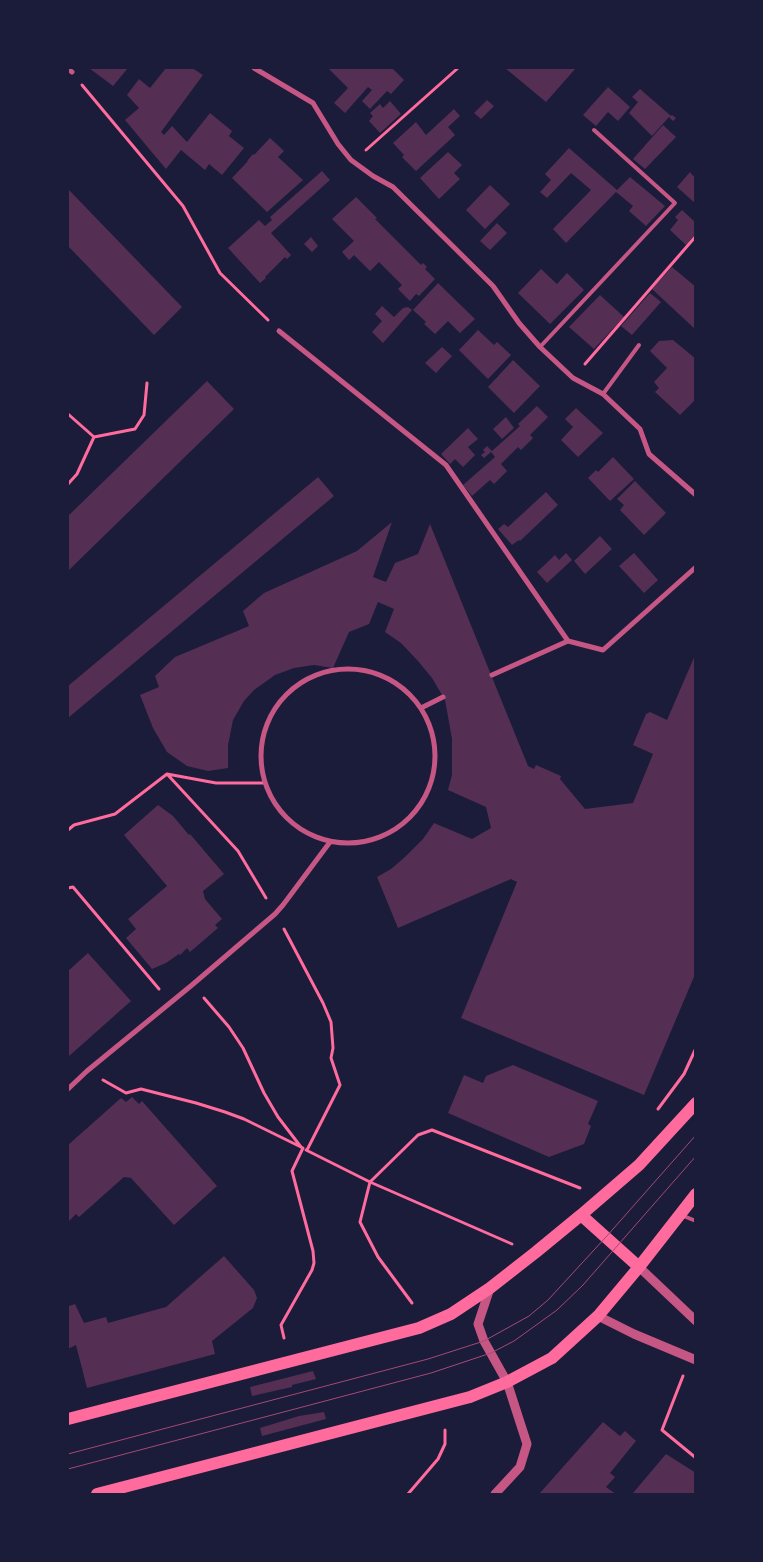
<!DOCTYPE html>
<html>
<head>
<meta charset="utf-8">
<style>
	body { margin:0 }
	#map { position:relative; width:763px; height:1562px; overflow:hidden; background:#1b1b3a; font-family:Overpass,sans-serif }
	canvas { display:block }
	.frame { position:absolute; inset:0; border:69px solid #1b1b3a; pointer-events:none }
</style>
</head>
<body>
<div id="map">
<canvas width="763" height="1562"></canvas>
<div class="frame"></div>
</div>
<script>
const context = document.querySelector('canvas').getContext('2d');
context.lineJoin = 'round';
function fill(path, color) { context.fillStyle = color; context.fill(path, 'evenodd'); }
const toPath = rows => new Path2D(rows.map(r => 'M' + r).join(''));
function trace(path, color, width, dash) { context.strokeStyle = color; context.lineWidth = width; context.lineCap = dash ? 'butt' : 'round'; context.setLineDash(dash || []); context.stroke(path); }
const building = toPath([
	[89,68,128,68,113,86],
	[166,68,192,68,203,75,161,132,164,135,172,126,187,142,210,113,232,131,229,136,244,148,222,175,209,164,205,170,181,150,166,169,125,120,139,108,127,95,139,79,150,88],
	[328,68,392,68,404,80,391,94,387,91,370,109,362,101,372,90,368,87,345,113,334,103,348,88],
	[505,68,576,68,546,102],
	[608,87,630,107,618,121,608,112,596,126,583,115],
	[640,89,671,116,672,115,676,118,673,121,669,117,652,136,629,113,638,102,632,97],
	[487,100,494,106,481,119,474,113],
	[390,101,401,114,380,133,369,121,373,116,370,113,380,104,383,108],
	[454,109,460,116,448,127,455,135,416,171,402,157,404,155,393,143,416,122,426,135],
	[663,125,676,137,645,169,633,159],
	[270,138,284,151,278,157,303,180,267,212,232,178,248,161,247,161,253,154,254,155],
	[569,148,617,190,630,177,665,206,646,226,629,211,633,206,616,192,566,243,553,229,591,190,571,173,547,198,540,192,551,180,545,174],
	[448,152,462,165,454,173,460,179,439,199,420,178],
	[322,171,330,180,271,233,291,255,287,259,285,257,265,277,266,278,260,283,228,248,259,220,265,226,272,220,270,217],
	[690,172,693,176,696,173,696,204,677,187],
	[490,185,510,204,485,229,466,210],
	[68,189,182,307,154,335,68,246],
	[356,197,377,218,375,219,421,265,423,263,427,267,425,269,435,279,419,296,416,294,410,301,398,289,402,285,379,262,370,271,354,255,349,260,342,252,354,241,332,219],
	[682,210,696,223,696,233,686,245,670,230,678,220,675,217],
	[497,223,507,233,490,250,480,241],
	[311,237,318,246,312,252,304,244],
	[672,267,696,287,696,330,652,289],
	[541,269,557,284,567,273,584,290,550,324,518,293],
	[438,283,475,319,460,333,448,321,435,334,424,324,426,322,413,310],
	[650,293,661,302,632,335,621,326],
	[600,295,624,317,594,349,569,327],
	[382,306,394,317,403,308,408,307,412,310,383,343,372,332,382,321,375,314],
	[478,330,494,345,497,342,511,355,488,379,459,350],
	[673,340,696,359,696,399,680,415,655,392,659,388,654,382,667,368,650,351,659,341],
	[442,347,452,356,436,373,425,363],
	[513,360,540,386,514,413,488,387],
	[207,381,234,409,68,571,68,516],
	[537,406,548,417,530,435,533,438,521,450,518,447,501,464,507,471,494,484,490,480,472,496,463,485,495,457,491,452,484,458,481,455,485,452,483,450,487,446,492,451,520,426,518,424],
	[576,408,603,433,578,457,561,440,573,427,565,419],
	[506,417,514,428,502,439,493,429],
	[468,428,478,439,468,447,475,455,463,467,455,459,450,464,441,454],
	[613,457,634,479,610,501,588,478,596,470,598,472],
	[318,477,334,496,68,718,68,686],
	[635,481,666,513,644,535,620,510,624,505,617,499],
	[546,492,558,505,520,541,519,540,512,545,498,529,504,524,508,527],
	[392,522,373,577,386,582,395,563,418,554,430,524,528,766,534,769,536,765,561,776,560,779,585,809,633,803,653,754,633,745,646,714,650,712,667,720,696,653,696,972,644,1095,461,1018,517,882,511,879,398,928,377,877,391,869,405,857,423,839,434,823,472,839,491,828,486,807,448,790,452,775,452,739,445,700,432,678,418,661,401,643,385,632,394,609,378,602,369,624,349,632,333,668,314,665,294,668,275,675,254,690,244,701,233,720,228,745,228,768,208,771,187,766,167,752,153,728,140,695,159,687,155,676,175,657,249,626,243,611,264,593,357,551],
	[600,536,612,549,585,574,574,561],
	[566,553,572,560,547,583,537,572,555,555,559,560],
	[634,553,658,580,644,593,619,566],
	[158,805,173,816,189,835,190,834,224,874,203,891,205,899,222,919,215,925,218,928,190,952,187,948,180,955,179,954,166,963,152,969,126,938,136,929,128,919,167,886,124,835],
	[88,953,131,1001,68,1057,68,971],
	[513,1065,598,1101,588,1124,591,1126,584,1144,549,1157,448,1113,464,1075,483,1083,486,1076],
	[132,1097,139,1104,142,1101,217,1186,174,1225,131,1178,124,1177,79,1217,76,1214,68,1222,68,1145,121,1098,126,1102],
	[224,1256,254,1290,257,1298,253,1308,212,1341,215,1354,87,1388,76,1345,68,1349,68,1302,69,1306,75,1304,84,1323,106,1317,108,1323,166,1307],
	[313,1371,316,1379,292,1385,292,1387,252,1396,250,1387],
	[324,1412,326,1419,262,1436,260,1428,299,1416],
	[603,1422,620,1436,625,1431,636,1441,610,1473,615,1477,606,1487,616,1494,539,1494],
	[666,1454,696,1473,696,1494,636,1494,633,1493]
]);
const path = toPath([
	[82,85,183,206,220,273,268,320],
	[366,150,458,68],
	[585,364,696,236],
	[68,414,94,437,135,429,144,415,147,383],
	[68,484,77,474,94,437],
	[167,774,216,783,265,783],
	[68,830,74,825,115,814,167,774,238,851,266,898],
	[68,888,73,887,159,989],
	[284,929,323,1003,331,1022,333,1048,331,1058,340,1085,307,1150],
	[204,998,229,1027,243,1048,264,1093,278,1117,301,1147],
	[103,1080,126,1093,141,1089,196,1103,225,1112,244,1119,303,1148,292,1171,313,1251,314,1263,312,1270,281,1325,284,1338],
	[658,1109,684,1074,696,1048],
	[306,1150,370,1182,512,1244],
	[412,1303,378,1257,360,1222,370,1182,418,1135,432,1130,580,1188],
	[683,1376,662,1430,696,1458],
	[408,1494,438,1459,445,1444,445,1430]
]);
const service = toPath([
	[540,347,675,203,594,130],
	[603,394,639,345],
	[681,1215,696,1221]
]);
const minor = toPath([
	[254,68,313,103,338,144,351,160,373,176,393,187,493,286,519,323,540,347,573,378,603,394,640,429,649,454,696,495],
	[68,69,72,72],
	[279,331,446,465,568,641,603,650,696,567],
	'261 756a87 87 0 1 1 174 0a87 87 0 1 1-174 0Z',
	[492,675,568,641],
	[421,708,443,697],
	[68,1089,87,1071,192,985,275,914,283,905,330,842]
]);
const tertiary = toPath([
	[639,1267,696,1321],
	[490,1288,478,1324,484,1341,507,1382,527,1444,520,1467,495,1494],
	[598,1316,634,1334,696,1360]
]);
const primary = toPath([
	[581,1215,639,1267],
	[68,1419,419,1328,451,1314,490,1288,536,1252,581,1215,639,1165,696,1103],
	[97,1494,470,1397,507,1382,552,1358,598,1316,639,1267,696,1194]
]);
const tram = toPath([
	[68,1454,428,1359,484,1341,529,1316,548,1300,606,1237,696,1135],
	[68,1469,431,1373,491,1353,514,1341,557,1310,583,1285,696,1156]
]);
fill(building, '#542f53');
trace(path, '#ff6b9d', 3);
trace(service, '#c65784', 4);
trace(minor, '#c65784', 5);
trace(tertiary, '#c65784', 9);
trace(primary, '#ff6b9d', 12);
trace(tram, '#a44b75', 1);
</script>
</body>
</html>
